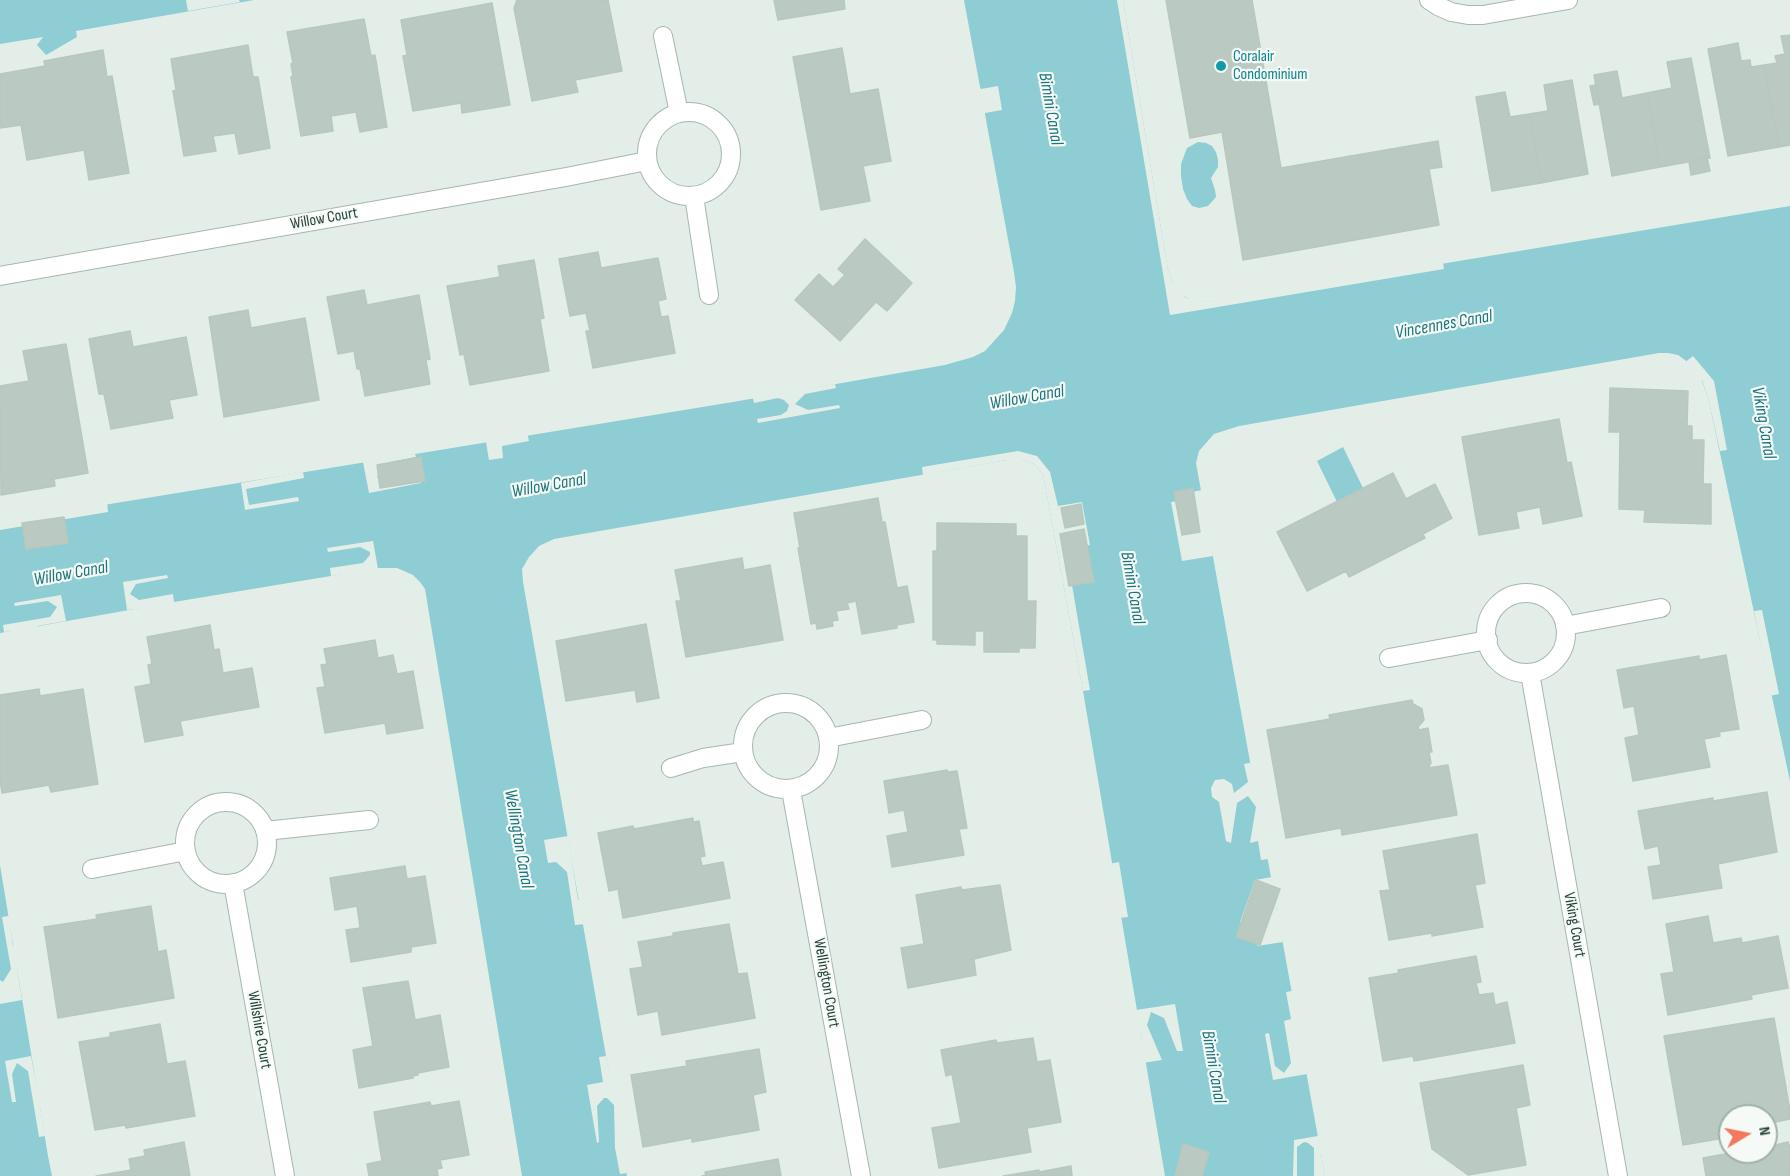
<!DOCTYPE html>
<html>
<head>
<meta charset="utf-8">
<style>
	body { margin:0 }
	#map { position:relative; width:1790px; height:1176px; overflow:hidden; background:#e4eee9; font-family:"Sofia Sans Condensed",sans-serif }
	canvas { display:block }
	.north { position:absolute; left:1718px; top:1104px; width:60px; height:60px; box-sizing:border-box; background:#f5faf7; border:2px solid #a1b0aa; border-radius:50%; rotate:80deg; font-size:16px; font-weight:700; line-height:24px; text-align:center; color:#234036 }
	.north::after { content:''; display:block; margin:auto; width:21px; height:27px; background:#f3785e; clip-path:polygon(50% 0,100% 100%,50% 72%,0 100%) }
</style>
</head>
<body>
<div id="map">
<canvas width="1790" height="1176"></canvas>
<div class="north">N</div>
</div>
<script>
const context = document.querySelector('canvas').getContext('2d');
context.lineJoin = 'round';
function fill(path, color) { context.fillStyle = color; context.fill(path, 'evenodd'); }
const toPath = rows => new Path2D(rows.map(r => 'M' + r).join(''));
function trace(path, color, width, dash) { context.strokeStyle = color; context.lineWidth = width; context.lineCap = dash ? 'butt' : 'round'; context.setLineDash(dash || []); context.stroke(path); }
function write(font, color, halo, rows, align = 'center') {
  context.font = font + ' "Sofia Sans Condensed",sans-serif'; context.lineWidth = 4.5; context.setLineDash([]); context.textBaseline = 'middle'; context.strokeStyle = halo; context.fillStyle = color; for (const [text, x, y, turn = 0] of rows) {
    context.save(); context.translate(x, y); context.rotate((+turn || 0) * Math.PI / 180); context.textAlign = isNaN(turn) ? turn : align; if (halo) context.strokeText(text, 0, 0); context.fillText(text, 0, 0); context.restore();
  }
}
const water = toPath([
	[0,0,254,0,76,31,77,37,46,55,37,45,43,37,0,44],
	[964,0,1123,0,1168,270,1173,282,1179,291,1187,298,1196,301,1207,302,1218,301,1790,206,1790,781,1708,397,1700,376,1693,366,1678,355,1668,353,1659,353,1239,426,1214,434,1199,451,1196,463,1325,1176,1165,1176,1083,691,1043,474,1034,464,1022,460,1007,460,554,539,539,546,529,557,522,569,523,582,627,1176,522,1176,425,589,420,582,413,575,397,568,379,568,174,602,0,633,0,522,733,402,945,365,973,357,985,351,1004,330,1012,313,1015,301,1016,287,1014,272],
	[1198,142,1206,143,1212,146,1216,152,1218,160,1218,167,1211,178,1215,190,1216,197,1208,206,1199,208,1192,206,1187,199,1183,189,1181,176,1181,164,1187,148],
	[1343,447,1363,488,1337,502,1317,461],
	[0,865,48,1156,52,1176,0,1176]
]);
const pier = toPath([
	[186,0,239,0,240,2,188,11],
	[1117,0,1123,0,1168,270,1173,282,1186,298,1207,302,1443,263,1444,269,1170,315],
	[998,86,1002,110,985,113,985,116,982,116,977,87,980,87,981,89],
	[1693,356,1714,381,1727,450,1720,451,1708,397,1702,380,1699,382,1691,369,1684,363],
	[835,384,836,388,805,394,795,404,808,410,839,405,840,408,758,423,757,419,781,415,787,411,789,405,784,400,778,398,754,403,753,398],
	[527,432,529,441,502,446,503,458,489,460,486,442,501,439,501,436],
	[1018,451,1037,456,1050,472,1058,506,1082,502,1090,545,1066,550,1090,690,1083,691,1043,474,1034,464,1022,460,1007,460,923,475,922,467],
	[405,452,406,455,415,454,416,457,390,462,382,467,377,477,385,483,394,486,421,481,421,483,369,493,363,462,381,459,381,456],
	[303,472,304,478,246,489,249,505,298,497,299,501,245,510,241,483],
	[1202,490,1213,556,1182,561,1171,502,1178,501,1192,492],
	[107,502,108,512,0,530,0,520],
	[373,541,378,569,331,576,330,568,363,563,370,555,370,552,360,547,328,552,327,548],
	[167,575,168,578,136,584,130,594,139,600,173,594,174,602,172,603,172,605,152,610,151,607,127,610,123,582],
	[61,595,66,621,37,626,37,629,14,633,13,631,4,632,3,625,50,617,57,607,48,601,15,606,14,603],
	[1762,610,1779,694,1769,696,1763,667,1765,666,1754,611],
	[1254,762,1258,786,1255,787,1268,859,1261,860,1258,841,1250,843,1256,807,1248,796,1237,803,1231,843,1226,841,1219,802,1212,797,1211,788,1215,780,1224,779,1232,784,1234,793,1248,782,1244,764],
	[568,836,578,900,581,900,585,924,575,925,567,872,556,862,548,863,544,840],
	[1119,862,1128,917,1118,918,1109,864],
	[1272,877,1277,911,1281,910,1284,932,1281,932,1283,942,1257,946,1271,908,1245,923,1240,922,1255,880],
	[9,916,13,946,16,946,20,967,17,968,22,1000,0,1004,0,980,3,982,11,969,2,917],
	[1292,991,1307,1074,1273,1080,1265,1034,1269,1033,1275,1066,1284,1073,1291,1063,1284,1021,1291,1019,1286,992],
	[1175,1004,1183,1051,1177,1051,1164,1018,1151,1012,1147,1025,1162,1060,1142,1063,1139,1041,1142,1040,1136,1010],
	[31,1056,37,1088,40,1088,43,1106,40,1107,45,1136,39,1137,28,1071,17,1063,12,1074,16,1102,12,1102,5,1061],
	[606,1056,614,1098,617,1098,621,1121,618,1122,627,1173,620,1174,615,1148,614,1105,607,1098,604,1098,597,1106,599,1142,597,1143,587,1085,603,1082,599,1057],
	[1318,1136,1320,1145,1323,1145,1324,1153,1321,1154,1325,1176,1314,1176,1314,1148,1308,1143,1304,1142,1297,1147,1297,1176,1293,1176,1294,1140]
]);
const building = toPath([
	[517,0,608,0,622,71,575,80,578,92,532,101,514,8,517,0],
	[774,0,844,0,845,9,778,20,774,0],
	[1166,0,1252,0,1281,168,1438,141,1442,167,1429,169,1439,225,1243,260,1222,132,1190,138,1166,0],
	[492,3,510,105,462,113,461,103,413,111,403,56,407,55,401,20,492,3],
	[364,19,371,56,375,55,387,127,360,132,356,112,331,116,333,131,301,136,291,77,293,76,291,64,293,63,287,32,364,19],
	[1790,35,1790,145,1779,147,1764,65,1777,63,1775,56,1785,54,1781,36,1790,35],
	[1738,43,1741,61,1750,60,1751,67,1764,65,1779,147,1728,156,1708,49,1738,43],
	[248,45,253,77,258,77,270,148,239,154,235,133,213,136,216,151,184,156,173,91,176,90,171,59,248,45],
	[842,48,850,94,878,89,891,161,863,166,870,201,821,210,793,57,842,48],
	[103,50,107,77,112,76,129,173,89,180,84,150,27,160,21,125,0,128,0,74,45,66,44,61,103,50],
	[1691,58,1710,158,1660,167,1647,93,1672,88,1667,62,1691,58],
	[1617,71,1622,98,1647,93,1660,167,1612,176,1594,75,1617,71],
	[1572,80,1588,174,1541,183,1529,114,1548,111,1544,85,1572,80],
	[1596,85,1600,104,1594,105,1590,86,1596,85],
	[1505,92,1510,117,1529,114,1541,183,1492,191,1476,97,1505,92],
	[1707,158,1710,171,1691,175,1689,162,1707,158],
	[865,239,912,283,887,311,876,302,840,341,795,300,819,274,833,287,845,275,838,269,865,239],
	[598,252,601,268,658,258,666,299,658,301,661,317,668,316,675,353,593,368,586,331,590,331,586,313,570,316,559,259,598,252],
	[534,260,544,318,540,319,549,371,470,385,464,354,460,355,447,286,500,277,498,266,534,260],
	[364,290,367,305,419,295,430,359,426,360,430,384,365,396,360,369,357,369,354,351,338,354,327,297,364,290],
	[248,310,251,328,305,318,319,400,224,417,209,317,248,310],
	[130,331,133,347,186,337,197,395,169,400,173,418,111,429,104,394,99,394,89,339,130,331],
	[66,344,88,473,54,479,55,486,1,495,0,386,29,381,23,351,66,344],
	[1610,388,1688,391,1687,426,1692,426,1692,440,1704,440,1703,484,1711,484,1711,524,1644,522,1645,510,1619,509,1620,432,1609,432,1610,388],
	[1559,419,1567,463,1571,462,1582,516,1543,524,1540,507,1516,512,1519,528,1479,535,1462,437,1559,419],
	[421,457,425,481,380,488,377,465,421,457],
	[1393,473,1406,499,1435,484,1452,518,1423,534,1425,538,1349,577,1346,571,1307,591,1277,532,1393,473],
	[1193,488,1200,532,1182,535,1174,492,1193,488],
	[878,498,882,522,885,522,897,588,907,586,914,622,897,625,897,628,862,634,856,601,847,603,849,609,836,611,838,620,832,621,833,626,817,629,816,623,811,624,798,548,800,548,794,513,878,498],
	[1081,504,1084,524,1065,528,1061,508,1081,504],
	[64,517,68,543,26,549,22,523,64,517],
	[937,523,1016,524,1016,536,1027,536,1027,601,1036,601,1035,648,1019,648,1019,652,984,652,984,631,975,631,975,645,937,644,937,640,933,640,933,551,937,551,937,523],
	[1084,529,1094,582,1069,586,1060,534,1084,529],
	[742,558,744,570,770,565,783,640,686,657,676,601,681,601,675,570,742,558],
	[646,624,659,698,637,702,635,690,566,701,556,641,646,624],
	[210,625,214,650,219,649,223,673,252,668,259,707,180,721,183,735,145,742,135,687,151,684,148,665,152,664,147,637,210,625],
	[375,640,378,658,393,655,397,674,413,671,423,728,387,734,385,723,325,733,317,688,325,687,321,665,327,664,324,649,375,640],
	[1726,655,1739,729,1719,732,1720,736,1704,739,1710,767,1633,781,1625,738,1639,735,1634,706,1624,708,1617,670,1699,656,1699,660,1726,655],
	[39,689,40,696,83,689,98,784,51,792,49,785,2,793,0,780,0,695,39,689],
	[1412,700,1413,704,1422,709,1424,720,1418,727,1419,730,1428,728,1432,752,1429,752,1431,763,1428,768,1448,765,1457,815,1342,835,1341,828,1286,838,1267,730,1330,719,1329,715,1412,700],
	[947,770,947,772,957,771,967,828,959,829,964,855,892,867,887,836,908,832,904,810,889,813,884,781,947,770],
	[1767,792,1777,852,1718,864,1722,888,1653,899,1648,867,1661,865,1658,846,1645,849,1638,811,1713,798,1713,801,1767,792],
	[693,818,693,822,699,821,705,856,700,857,702,866,723,862,730,898,623,918,618,889,609,891,598,833,633,826,634,829,693,818],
	[1477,834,1485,883,1475,885,1483,927,1432,936,1432,933,1389,940,1380,891,1390,890,1383,851,1477,834],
	[405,866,407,879,425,876,436,943,411,947,411,952,351,962,346,930,360,928,357,906,335,910,330,878,405,866],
	[1256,880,1280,889,1260,945,1236,937,1256,880],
	[1000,885,1011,950,974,959,976,975,908,988,901,948,924,944,916,895,961,887,962,890,1000,885],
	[151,906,158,952,166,950,174,998,58,1018,44,927,97,919,96,915,151,906],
	[1708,916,1713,943,1741,938,1742,943,1778,936,1788,988,1751,995,1752,999,1668,1015,1661,974,1674,972,1666,924,1708,916],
	[729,924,738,974,747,973,755,1018,662,1035,658,1011,638,1015,630,969,643,967,638,942,673,936,673,933,729,924],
	[1476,956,1481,982,1476,983,1479,995,1493,993,1495,1005,1507,1002,1515,1043,1414,1061,1413,1056,1383,1061,1369,978,1399,973,1398,970,1476,956],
	[408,981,415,1020,440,1015,449,1067,418,1073,418,1075,413,1076,413,1078,359,1088,353,1050,373,1046,363,988,408,981],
	[1774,1018,1790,1111,1790,1119,1766,1124,1766,1116,1730,1116,1730,1137,1683,1145,1664,1036,1774,1018],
	[160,1024,167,1064,185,1061,195,1116,126,1128,125,1125,95,1130,79,1042,110,1037,110,1033,160,1024],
	[1033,1038,1037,1062,1050,1060,1061,1122,1027,1128,1031,1152,939,1168,932,1128,961,1123,952,1074,946,1076,941,1050,996,1040,997,1043,1033,1038],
	[759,1049,766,1092,753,1095,759,1130,692,1142,692,1138,643,1147,631,1075,687,1066,686,1061,759,1049],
	[1523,1065,1530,1105,1516,1108,1526,1165,1468,1175,1432,1149,1420,1083,1523,1065],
	[459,1101,469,1155,440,1160,442,1168,437,1169,438,1176,369,1176,367,1164,382,1161,374,1112,430,1102,431,1106,459,1101],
	[184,1142,190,1176,96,1176,131,1170,129,1159,145,1156,144,1150,184,1142],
	[1788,1142,1790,1147,1790,1176,1706,1176,1703,1158,1736,1152,1766,1152,1766,1147,1788,1142],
	[1183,1144,1209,1152,1202,1176,1175,1176,1183,1144],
	[778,1159,781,1176,702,1176,706,1175,705,1172,778,1159],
	[1071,1166,1072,1176,1003,1176,1039,1170,1039,1172,1071,1166]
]);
const street = toPath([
	[1429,0,1438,6,1451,12,1468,15,1483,15,1568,0],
	[663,36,679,113],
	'647 154a42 42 0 1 1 84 0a42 42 0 1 1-84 0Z',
	[694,196,709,295],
	[0,276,566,177,647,161],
	'1486 633a40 40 0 1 1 80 0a40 40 0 1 1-80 0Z',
	[1565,626,1661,608],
	[1389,658,1488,640],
	[1530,673,1618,1176],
	'743 746a43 43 0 1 1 86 0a43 43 0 1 1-86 0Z',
	[828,738,922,720],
	[671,768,703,758,743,752],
	[791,790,861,1176],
	'185 843a41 41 0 1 1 82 0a41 41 0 1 1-82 0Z',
	[265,831,369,820],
	[92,869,186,851],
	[233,883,285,1176]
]);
const markers = [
	[1221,66,6,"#0f9aa8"]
];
const cultureNames = [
	["Coralair",1233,57],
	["Condominium",1233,75]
];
const streetNames = [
	["Willow Court",324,219,-10],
	["Viking Court",1574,925,80],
	["Wellington Court",826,983,80],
	["Willshire Court",259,1030,80]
];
const waterNames = [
	["Bimini Canal",1050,109,80],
	["Vincennes Canal",1444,325,-10],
	["Willow Canal",1027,398,-10],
	["Viking Canal",1763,423,80],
	["Willow Canal",549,486,-10],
	["Willow Canal",71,574,-10],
	["Bimini Canal",1132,588,80],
	["Wellington Canal",518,839,80],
	["Bimini Canal",1213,1067,80]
];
fill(water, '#8dcdd3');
fill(pier, '#e4eee9');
fill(building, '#bac9c2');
trace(building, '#b7c8bf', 1.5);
trace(street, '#a6b6b0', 20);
trace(street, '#fff', 18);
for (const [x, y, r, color] of markers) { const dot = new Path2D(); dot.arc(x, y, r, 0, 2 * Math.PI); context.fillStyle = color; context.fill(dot); trace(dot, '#f5faf7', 2); }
write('16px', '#0d838f', '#f5faf7', cultureNames, 'left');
write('16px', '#234036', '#f5faf7', streetNames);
write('italic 18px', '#1c747d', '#f5faf7', waterNames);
</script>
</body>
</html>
